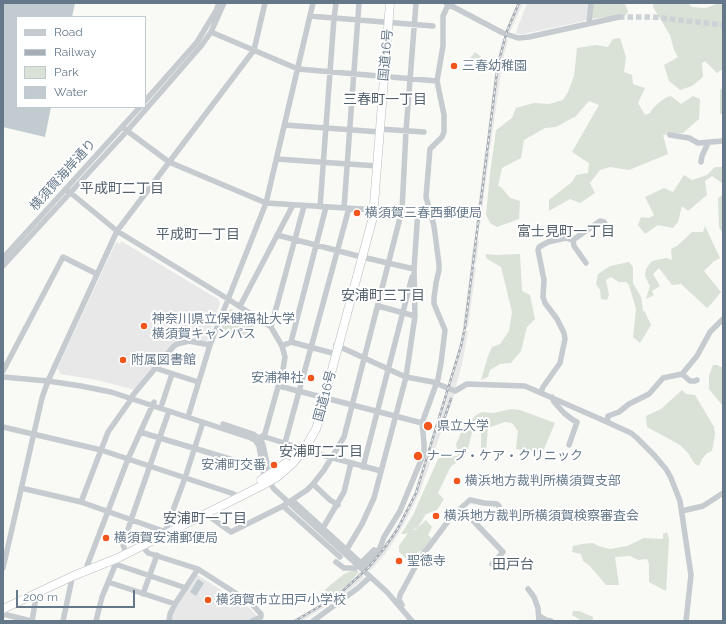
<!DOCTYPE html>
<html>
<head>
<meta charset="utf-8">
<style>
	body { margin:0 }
	#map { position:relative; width:726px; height:624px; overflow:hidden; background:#f9f9f6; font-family:Raleway,sans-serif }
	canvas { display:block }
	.frame { position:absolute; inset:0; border:4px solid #65788a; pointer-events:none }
	.legend { position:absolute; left:16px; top:16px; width:130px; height:92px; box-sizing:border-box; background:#fff; border:1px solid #c1c9d0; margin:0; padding:5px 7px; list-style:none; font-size:12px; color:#65788a }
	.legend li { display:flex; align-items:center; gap:8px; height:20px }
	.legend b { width:20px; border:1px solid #c1c9d0 }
	.scale { position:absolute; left:16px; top:590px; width:119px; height:18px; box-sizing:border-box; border:2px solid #65788a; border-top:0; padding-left:5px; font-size:12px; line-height:14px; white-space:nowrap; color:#65788a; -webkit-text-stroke:3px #fff; paint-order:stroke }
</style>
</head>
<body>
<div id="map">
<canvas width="726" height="624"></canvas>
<div class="frame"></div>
<ul class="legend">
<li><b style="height:5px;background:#c6cbcf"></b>Road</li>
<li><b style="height:5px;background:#a6adb4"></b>Railway</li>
<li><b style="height:11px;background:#dae1d7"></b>Park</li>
<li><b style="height:11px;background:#c1cbd0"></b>Water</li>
</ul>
<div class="scale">200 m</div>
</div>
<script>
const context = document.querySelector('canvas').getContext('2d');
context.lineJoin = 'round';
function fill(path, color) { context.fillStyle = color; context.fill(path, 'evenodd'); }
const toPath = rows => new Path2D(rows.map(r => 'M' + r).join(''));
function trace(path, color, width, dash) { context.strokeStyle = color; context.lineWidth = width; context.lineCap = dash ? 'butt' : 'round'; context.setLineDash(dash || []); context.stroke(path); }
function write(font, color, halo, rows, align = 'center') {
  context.font = font + ' Raleway,"Noto Sans JP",sans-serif'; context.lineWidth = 4; context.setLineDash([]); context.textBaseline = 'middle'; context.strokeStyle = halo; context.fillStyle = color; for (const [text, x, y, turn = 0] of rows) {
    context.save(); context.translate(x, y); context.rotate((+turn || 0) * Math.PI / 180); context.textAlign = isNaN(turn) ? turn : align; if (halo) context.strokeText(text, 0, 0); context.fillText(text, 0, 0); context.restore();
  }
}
const built = toPath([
	[517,3,523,3,510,32,506,30],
	[527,3,589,3,587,19,585,21,523,34,516,34,516,32],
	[503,38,508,40,502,62,497,61],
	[496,64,502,65,490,150,486,148],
	[485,150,490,152,489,157,480,225,476,225],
	[474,240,479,241,476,263,474,263,471,262],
	[121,241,218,299,220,303,207,341,204,342,191,339,181,340,171,345,135,390,97,380,60,374,59,370,57,369,116,242,120,244],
	[471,266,476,267,468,327,463,327],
	[463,331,468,331,462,364,455,389,448,387,455,362],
	[446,391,455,393,419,494,404,524,395,539,386,553,370,571,366,567,391,536,400,522,415,492],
	[360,573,364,578,339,598,302,621,291,621,322,604,336,594],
	[196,574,251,609,257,616,246,621,171,621,172,613]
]);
const green = toPath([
	[593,3,624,3,625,4,628,12,621,20,607,17,591,19],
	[653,3,688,3,692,7,706,8,719,3,723,3,723,69,717,73,705,61,702,63,703,77,692,86,680,90,669,81,664,65,678,57,674,50,670,35,653,7],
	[620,38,626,57,624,72,632,75,633,84,645,88,638,103,645,115,650,113,653,108,661,101,667,97,671,96,681,104,693,96,700,99,699,119,683,133,663,135,668,154,629,170,610,167,600,170,590,183,595,193,580,203,570,199,549,211,549,200,572,182,576,175,588,173,589,163,572,152,599,105,589,101,576,116,556,127,545,128,524,140,521,158,502,168,498,186,501,187,510,198,520,201,519,219,497,227,490,223,486,215,490,174,496,130,512,118,516,108,534,103,549,104,563,100,568,92,574,76,577,48,596,45,608,47,613,39],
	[475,52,485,60,481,69,469,60],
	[723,87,723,116,720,113,720,90],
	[715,167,723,167,723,194,722,183,712,176,705,181,707,195,688,211,682,206,678,222,673,228,658,225,645,234,638,225,641,217,649,218,654,215,645,197,664,188,673,192,684,175,692,180,707,175],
	[723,195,723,234,719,227,718,198],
	[705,226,720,258,713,262,704,271,721,292,712,303,707,308,681,284,672,285,659,268,653,274,660,286,652,291,654,295,646,299,650,286,645,276,646,269,652,261,666,258,672,260,671,249,677,246,692,232,703,232],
	[486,254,496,255,520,254,522,291,530,295,535,319,527,327,521,351,511,363,500,364,490,370,488,377,481,380,488,356,492,347,500,344,509,331,512,312,501,267,486,258],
	[629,262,633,267,633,283,641,297,643,311,645,312,651,325,640,343,633,337,636,309,629,285,626,282,619,282,611,277,606,280,609,295,607,300,601,299,600,290,596,284,598,274,610,266],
	[232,309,255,324,250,339,221,329,227,312],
	[713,365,717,365,723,368,723,406,709,389,709,376],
	[682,390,686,394,695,395,714,427,715,434,712,451,707,453,702,459,699,466,695,464,688,453,680,445,647,427,646,416,661,409],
	[511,409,520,410,555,423,544,449,537,452,516,449,518,431,512,423,505,422,488,428,486,451,481,450,481,430,474,425,468,448,464,458,451,466,438,493,444,499,437,510,426,514,418,527,413,530,415,530,426,520,432,527,428,535,432,539,424,550,418,552,410,562,399,552,399,546,408,533,405,534,401,534,413,515,438,459,444,456,458,456,456,444,461,433,476,415,482,412,494,413],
	[667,532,669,540,666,591,649,582,649,564,647,559,638,560,630,556,615,557,619,585,606,585,589,565,583,561,581,554,572,552,573,546,582,544,593,543,598,546,610,549,627,546,644,538,663,539,663,534],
	[356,569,359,572,348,584,321,604,325,590,328,587,344,574],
	[573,611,579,611,593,617,593,619,592,621,582,621,572,615]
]);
const water = toPath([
	[3,3,75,3,72,17,17,17,17,107,51,107,45,137,3,127],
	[198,579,204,583,196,596,190,592]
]);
const minorTunnel = toPath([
	[619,17,653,17,723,25]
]);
const minor = toPath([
	[336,3,334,18,433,26],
	[446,3,503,33,518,38,529,37,619,17],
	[310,16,334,18,320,207],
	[589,23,591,3],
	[211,32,298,69,437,81],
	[145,101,197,42,216,11,219,3],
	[285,125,380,132],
	[122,127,169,162,266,203,378,210,429,211],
	[380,129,424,132],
	[670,135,689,138,698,143,723,141],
	[277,159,377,166],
	[701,162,702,156,708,143],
	[66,189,117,231,228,299,271,327,282,346,285,357,283,369,264,437,260,440,255,440],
	[344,208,359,3],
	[277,235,358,256],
	[573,240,600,221,604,222,607,227],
	[573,240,574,246,586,263],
	[362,257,414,269],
	[3,258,140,107],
	[3,266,127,131,201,46,211,32,224,3],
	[240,306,293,205],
	[378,306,415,316],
	[271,327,304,206],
	[291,342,326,207],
	[336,345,399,374,406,377,433,382,455,391,467,384,525,386,607,422,631,433,637,438,654,455,666,469,671,478,680,501,691,575,686,621],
	[282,346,291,342,336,354],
	[155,368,198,382],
	[3,371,63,257,97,274],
	[682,374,690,381,695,381,697,380],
	[3,377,48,381,81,386,111,392,251,438,255,440,259,446,264,474,274,489,387,592,412,621],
	[279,386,422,423],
	[541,392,543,387,560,363,565,339,564,333,557,319,545,303,543,297,544,280,538,250,539,247,548,242,566,238,573,240],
	[552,397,554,402,564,413,573,420,577,422,569,445],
	[162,404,172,374],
	[188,417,210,345,266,203,313,3],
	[607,422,608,416,619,412,629,404,649,394,663,378,682,374,697,356,710,332,723,319],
	[223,424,253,434,261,440,263,445,270,477],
	[3,427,101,450,234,494],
	[140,432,260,468,264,466],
	[262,436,300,448],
	[285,443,349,208],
	[304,450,381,471],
	[363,467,412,277],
	[313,484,330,500,338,505],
	[21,488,81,502,163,531],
	[292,500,361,563,374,550],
	[81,502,108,432,132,398,133,395,173,347,177,344,189,341,210,345],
	[283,506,340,557],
	[461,508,503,552,492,564],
	[682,511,703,506,723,493],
	[206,514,231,532,283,506,307,490,313,484,324,470,344,437,402,210,406,131,416,3],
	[323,528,344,492,351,463],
	[166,529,185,478,203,422],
	[141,544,148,553,198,569,251,603,261,614,261,617,252,621],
	[347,549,362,524,374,498,406,377,415,316,414,269,418,210],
	[125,550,123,545,131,520,169,411],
	[336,562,344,568,355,568],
	[115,564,186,588],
	[3,568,42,398,48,381,117,231,254,50,265,3],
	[362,569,380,548,384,537,400,511,424,453,424,443,422,423,438,379,441,363,445,330,434,304,434,298,436,283,439,270,439,264,434,226,426,197,430,149,442,137,444,132,444,115,437,81,443,46,443,16,449,3],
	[87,570,87,566,128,459,154,402],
	[108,582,175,604],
	[528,589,534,597,538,608,539,621],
	[143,594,157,555],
	[402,605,399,600,400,595,421,556,428,548,452,516,470,500,484,503,497,504,499,506],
	[3,614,31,621],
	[539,616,546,620,551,621],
	[32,621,37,592],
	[63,621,73,574],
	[96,621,102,597,116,563],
	[169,621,170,614,175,604,198,569],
	[313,621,358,588,370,577]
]);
const highway = toPath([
	[261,480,286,463],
	[3,609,73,576,118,558,261,486,277,477,293,463,304,450,316,429,324,405,326,392,373,217,390,3]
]);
const rail = toPath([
	[441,428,451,399],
	[295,621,337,596,368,568,383,550,397,530,416,493,461,346,465,327,498,64,507,31,519,3]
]);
const markers = [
	[454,66,4,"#f3561c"],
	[357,213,4,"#f3561c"],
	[144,326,4,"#f3561c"],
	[123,360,4,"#f3561c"],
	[311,378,4,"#f3561c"],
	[428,426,5,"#f3561c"],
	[418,456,5,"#f3561c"],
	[274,465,4,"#f3561c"],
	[457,481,4,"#f3561c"],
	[436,516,4,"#f3561c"],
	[106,538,4,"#f3561c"],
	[399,561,4,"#f3561c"],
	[208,600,4,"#f3561c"]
];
const streetNames = [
	["国道16号",386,55,-85],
	["横須賀海岸通り",63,175,-48],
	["国道16号",325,396,-75]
];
const poiNames = [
	["三春幼稚園",462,66],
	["横須賀三春西郵便局",365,213],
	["神奈川県立保健福祉大学",152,319],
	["横須賀キャンパス",152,334],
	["附属図書館",131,360],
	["安浦神社",303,378,"right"],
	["県立大学",437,426],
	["ナープ・ケア・クリニック",427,456],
	["安浦町交番",266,465,"right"],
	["横浜地方裁判所横須賀支部",465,481],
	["横浜地方裁判所横須賀検察審査会",444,516],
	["横須賀安浦郵便局",114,538],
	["聖徳寺",407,561],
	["横須賀市立田戸小学校",216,600]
];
const neighbourhoodNames = [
	["三春町一丁目",385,100],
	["平成町二丁目",122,189],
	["富士見町一丁目",566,232],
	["平成町一丁目",198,235],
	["安浦町三丁目",383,296],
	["安浦町二丁目",321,452],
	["安浦町一丁目",205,519],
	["田戸台",513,565]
];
fill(built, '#e7e8e7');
fill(green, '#dae1d7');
fill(water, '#c1cbd0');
trace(minorTunnel, '#cdd2d6', 5.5, [5.5, 3]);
trace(highway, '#b9bdc0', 9);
trace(minor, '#c6cbcf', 5.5);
trace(highway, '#fff', 8);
trace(rail, '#a6adb4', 2.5);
trace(rail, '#fff', 1, [3]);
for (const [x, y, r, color] of markers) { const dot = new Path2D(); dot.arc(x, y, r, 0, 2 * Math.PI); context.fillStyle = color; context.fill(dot); trace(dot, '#fff', 1.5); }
write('13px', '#65788a', '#fff', streetNames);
write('13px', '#65788a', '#fff', poiNames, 'left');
write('14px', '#54626e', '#fff', neighbourhoodNames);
</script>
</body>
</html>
